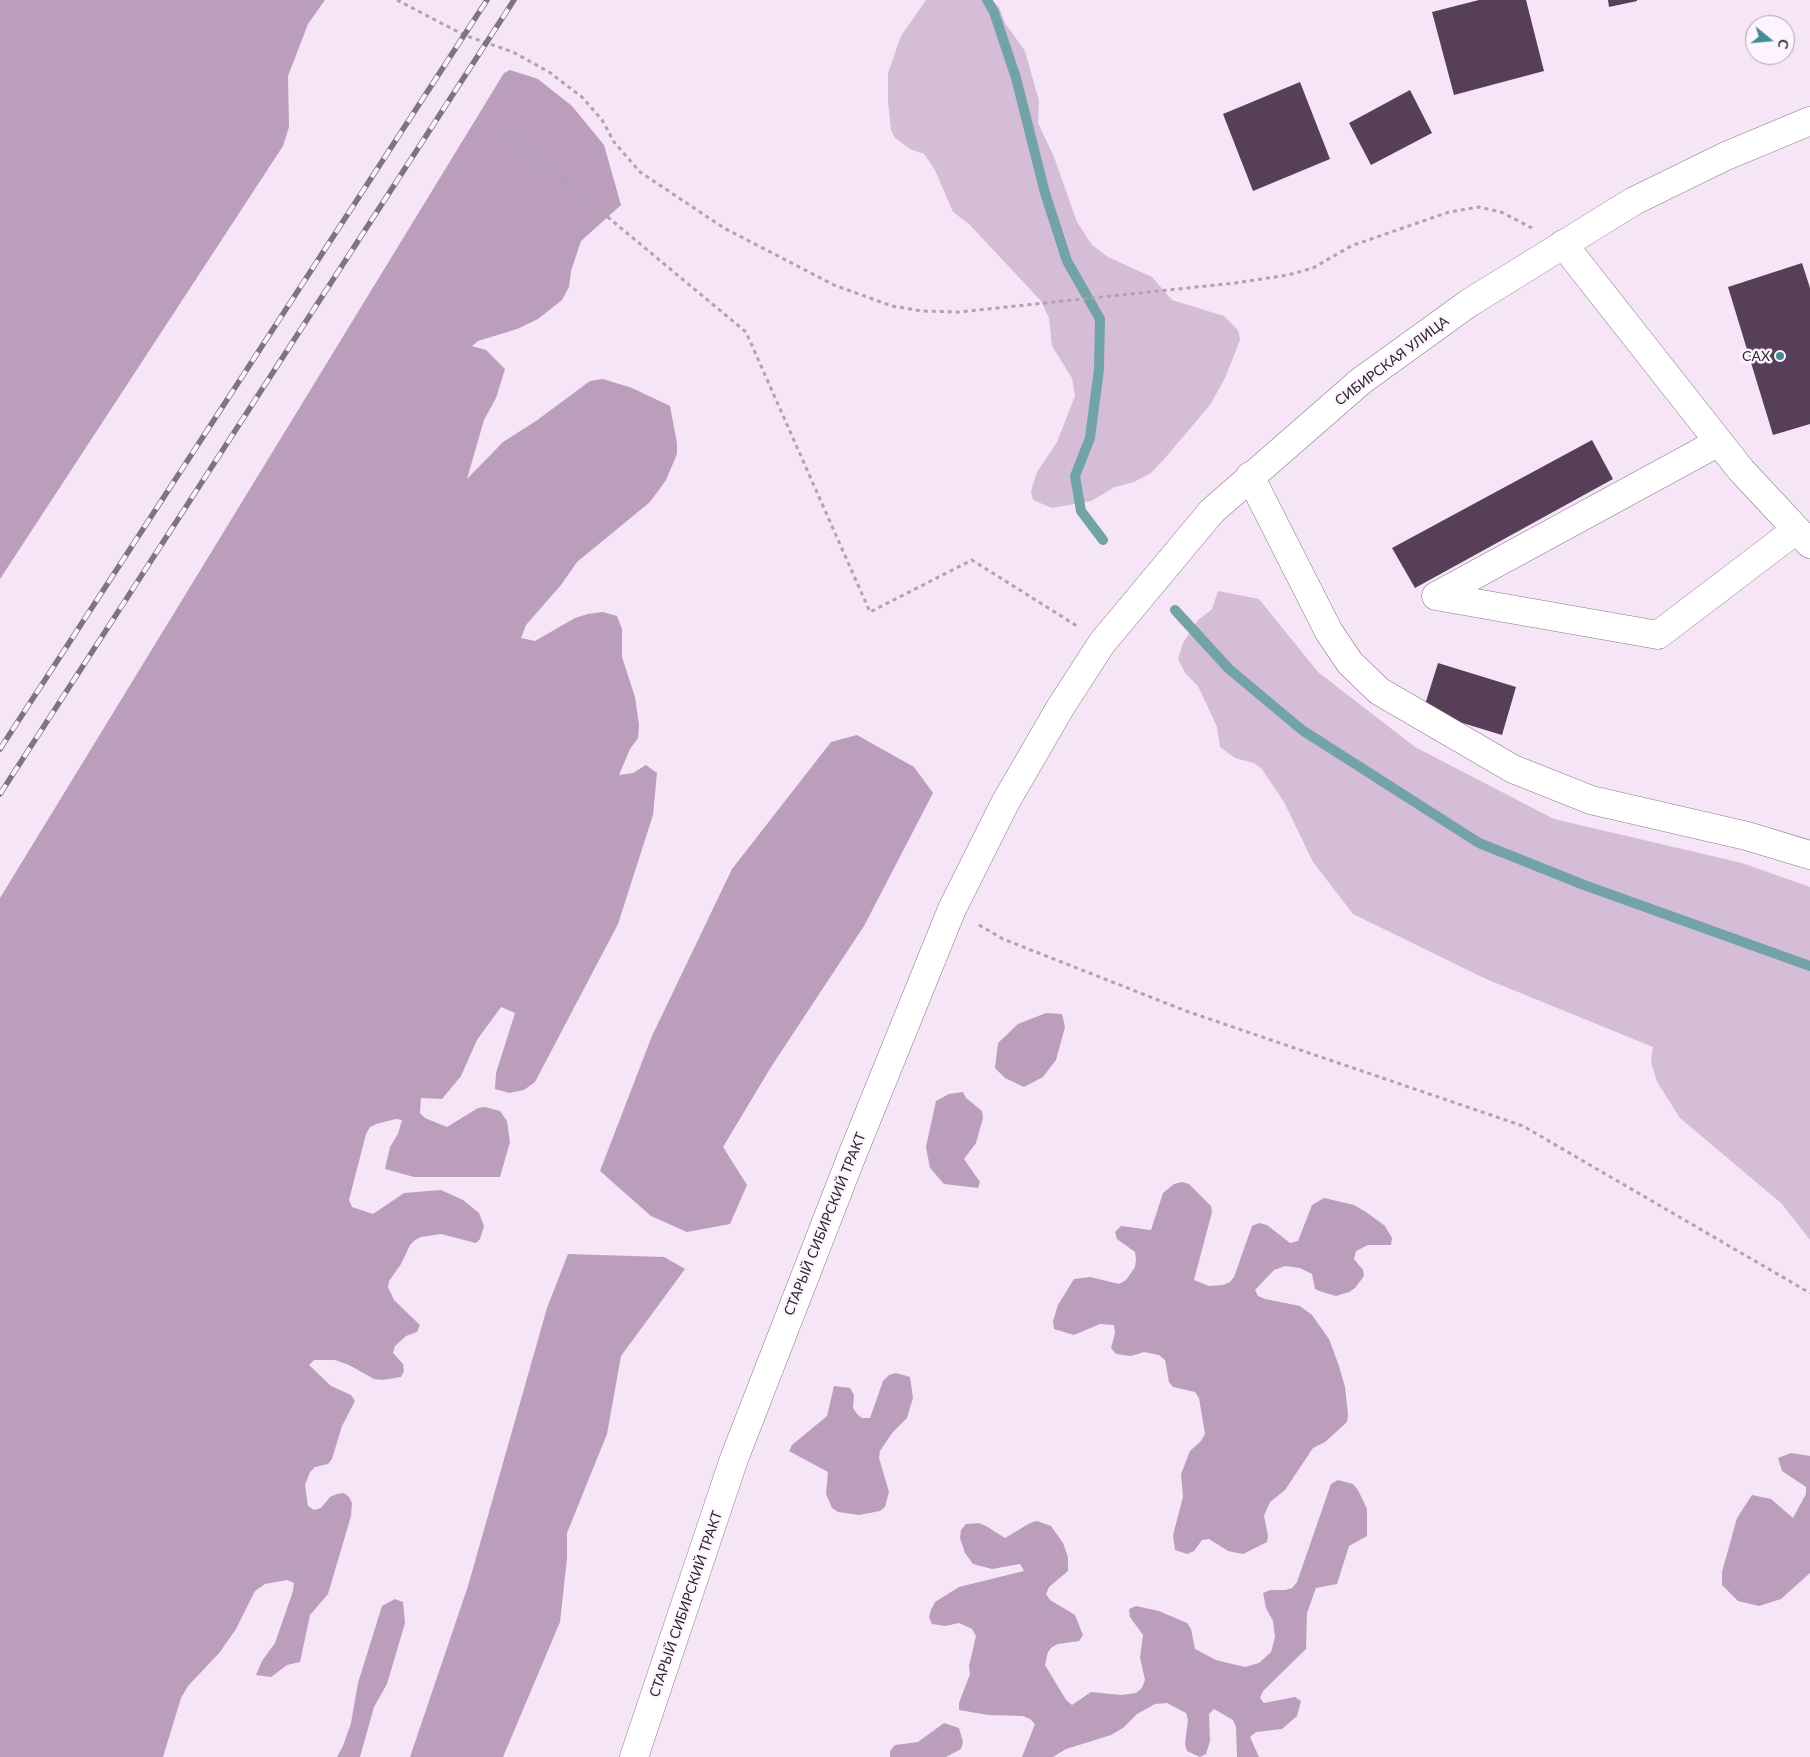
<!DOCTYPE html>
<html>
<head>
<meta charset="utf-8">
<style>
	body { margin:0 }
	#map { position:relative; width:1810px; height:1757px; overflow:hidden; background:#f5e5f6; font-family:Lato,sans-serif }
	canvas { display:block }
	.north { position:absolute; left:1745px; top:15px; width:50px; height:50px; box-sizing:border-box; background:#fef4ff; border:1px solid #aba2ab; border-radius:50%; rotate:107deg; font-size:14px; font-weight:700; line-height:20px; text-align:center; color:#2e282e }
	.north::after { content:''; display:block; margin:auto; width:18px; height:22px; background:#448c91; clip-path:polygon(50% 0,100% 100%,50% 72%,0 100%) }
</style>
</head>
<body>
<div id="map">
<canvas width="1810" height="1757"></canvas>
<div class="north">С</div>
</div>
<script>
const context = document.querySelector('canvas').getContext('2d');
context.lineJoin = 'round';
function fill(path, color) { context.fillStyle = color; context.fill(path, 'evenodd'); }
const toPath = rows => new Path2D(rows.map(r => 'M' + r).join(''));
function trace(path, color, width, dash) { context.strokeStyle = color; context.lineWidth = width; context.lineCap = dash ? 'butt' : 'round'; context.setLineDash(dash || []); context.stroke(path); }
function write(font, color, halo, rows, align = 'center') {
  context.font = font + ' Lato,sans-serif'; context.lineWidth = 5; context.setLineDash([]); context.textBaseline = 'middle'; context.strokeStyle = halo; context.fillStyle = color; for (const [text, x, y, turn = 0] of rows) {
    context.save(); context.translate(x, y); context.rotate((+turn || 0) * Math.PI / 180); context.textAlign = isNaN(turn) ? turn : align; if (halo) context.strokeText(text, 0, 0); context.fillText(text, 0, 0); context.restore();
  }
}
const green = toPath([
	[926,0,991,0,999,7,1005,23,1025,51,1039,101,1038,123,1054,157,1077,222,1092,245,1108,257,1152,277,1172,300,1224,316,1238,330,1240,340,1225,378,1210,405,1165,458,1151,473,1134,482,1115,487,1091,501,1052,508,1033,500,1031,491,1037,472,1057,442,1075,396,1072,378,1052,346,1049,318,1041,301,969,224,953,212,935,170,924,154,910,149,895,138,891,130,888,102,888,73,901,36],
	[1218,591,1259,599,1318,672,1415,747,1554,819,1742,863,1810,887,1810,1240,1782,1204,1680,1118,1657,1082,1651,1062,1653,1047,1486,979,1353,914,1313,862,1284,802,1262,769,1254,763,1235,758,1220,747,1217,727,1198,686,1185,673,1178,659,1183,643,1198,620,1212,609]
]);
const forest = toPath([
	[0,0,325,0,308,24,288,76,289,127,283,146,0,579],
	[510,70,538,79,572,106,604,145,621,205,581,241,571,271,569,287,562,300,538,319,517,329,478,341,472,346,486,350,505,369,496,398,484,420,467,479,503,442,536,421,590,381,603,379,632,388,670,406,677,443,677,454,666,480,650,502,577,562,561,585,526,625,521,638,535,641,575,618,588,614,603,612,617,616,622,629,622,657,635,697,639,725,638,738,630,749,619,775,633,773,646,765,657,773,653,815,618,924,535,1082,524,1090,509,1093,495,1089,496,1073,515,1013,501,1007,477,1040,461,1076,452,1087,442,1099,421,1098,420,1113,425,1118,447,1127,478,1108,485,1107,500,1111,507,1121,510,1142,500,1177,414,1177,385,1169,390,1147,398,1134,402,1120,396,1119,376,1124,370,1127,366,1134,349,1200,352,1207,373,1214,404,1193,441,1190,463,1200,479,1213,484,1226,480,1239,476,1243,441,1234,421,1237,415,1240,410,1245,401,1264,389,1281,388,1287,394,1300,420,1325,417,1332,406,1336,395,1346,393,1353,403,1364,404,1371,401,1377,382,1380,374,1379,349,1365,335,1360,314,1360,309,1365,331,1386,351,1395,355,1401,342,1426,332,1459,328,1464,315,1467,310,1472,305,1485,308,1506,314,1510,321,1508,330,1497,337,1494,344,1493,349,1497,352,1503,351,1516,328,1594,310,1615,300,1662,287,1665,271,1677,256,1675,262,1661,275,1643,293,1591,294,1583,287,1580,265,1584,255,1591,236,1629,220,1652,188,1686,181,1698,163,1757,0,1757,0,898,504,73],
	[857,735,914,767,933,793,864,926,771,1067,723,1147,747,1185,730,1224,687,1232,651,1216,600,1171,652,1036,732,869,831,742],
	[1046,1013,1062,1014,1065,1027,1056,1060,1043,1077,1024,1087,1005,1078,995,1068,998,1043,1018,1024],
	[963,1092,966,1098,982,1111,983,1118,976,1143,964,1159,980,1182,978,1188,944,1184,930,1168,926,1147,936,1101,949,1094],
	[1182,1182,1189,1184,1211,1206,1212,1212,1194,1280,1209,1286,1223,1285,1230,1282,1234,1277,1252,1226,1259,1223,1267,1225,1290,1243,1298,1241,1312,1205,1324,1198,1354,1205,1366,1212,1385,1226,1392,1238,1391,1245,1368,1245,1356,1251,1354,1259,1363,1270,1364,1276,1355,1288,1349,1292,1336,1296,1322,1292,1315,1289,1312,1274,1300,1268,1285,1266,1274,1270,1255,1290,1258,1296,1265,1299,1300,1306,1312,1315,1329,1339,1339,1366,1345,1387,1348,1414,1347,1422,1325,1442,1313,1448,1285,1490,1270,1502,1264,1516,1268,1536,1267,1542,1243,1554,1228,1551,1209,1539,1202,1540,1194,1551,1187,1554,1175,1550,1173,1535,1183,1497,1181,1474,1190,1451,1201,1441,1205,1434,1199,1398,1195,1392,1173,1387,1169,1382,1165,1360,1159,1355,1144,1352,1131,1356,1116,1354,1111,1348,1115,1333,1114,1325,1100,1324,1074,1335,1054,1329,1053,1321,1058,1305,1074,1279,1090,1277,1119,1284,1126,1280,1135,1267,1136,1259,1135,1252,1117,1239,1115,1232,1121,1226,1151,1230,1163,1193,1174,1184],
	[568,1254,664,1257,685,1269,621,1356,607,1434,567,1533,567,1558,560,1622,503,1757,410,1757,468,1586,547,1308],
	[896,1373,910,1377,913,1398,907,1418,892,1433,880,1451,879,1458,889,1492,885,1507,880,1511,859,1515,838,1512,832,1508,826,1494,828,1472,789,1451,792,1445,827,1416,834,1386,850,1388,854,1395,853,1408,857,1414,862,1418,870,1418,883,1381,889,1375],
	[1791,1453,1810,1456,1810,1573,1781,1599,1759,1606,1738,1601,1722,1585,1722,1572,1737,1518,1752,1495,1771,1499,1793,1518,1806,1494,1806,1487,1782,1471,1778,1458],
	[1338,1480,1353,1484,1358,1490,1367,1509,1367,1536,1349,1546,1337,1584,1316,1588,1307,1613,1306,1649,1263,1691,1260,1698,1264,1703,1295,1697,1301,1701,1297,1716,1282,1729,1256,1732,1250,1737,1259,1757,1237,1757,1236,1727,1233,1720,1214,1709,1209,1714,1210,1741,1206,1754,1200,1757,1187,1751,1185,1744,1188,1720,1186,1713,1167,1703,1155,1704,1137,1714,1123,1728,1111,1735,1066,1749,1053,1757,1022,1757,1035,1724,1030,1719,1023,1716,988,1715,959,1710,959,1703,970,1674,969,1666,976,1636,972,1629,959,1623,945,1626,932,1624,929,1617,931,1610,935,1602,959,1587,1024,1571,1020,1564,992,1569,973,1564,965,1553,960,1538,961,1530,966,1524,979,1523,986,1526,1005,1538,1030,1523,1037,1521,1051,1526,1063,1543,1068,1557,1068,1571,1049,1587,1046,1594,1050,1600,1075,1615,1083,1635,1079,1641,1058,1644,1052,1647,1048,1652,1045,1665,1066,1700,1072,1705,1091,1692,1121,1695,1136,1693,1142,1688,1145,1680,1140,1658,1143,1635,1130,1617,1129,1609,1136,1606,1159,1611,1187,1623,1191,1629,1195,1649,1216,1660,1245,1667,1259,1663,1271,1652,1275,1637,1273,1621,1266,1608,1263,1593,1270,1590,1285,1590,1292,1588,1297,1582,1331,1484],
	[395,1599,403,1602,405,1623,387,1684,374,1707,360,1757,337,1757,343,1746,351,1723,358,1683,382,1606],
	[944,1723,959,1728,963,1742,961,1749,946,1757,890,1757,890,1751,895,1745,918,1742]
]);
const stream = toPath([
	[987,0,994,12,1016,78,1045,193,1067,261,1100,319,1099,369,1090,438,1075,476,1081,511,1103,540],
	[1175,610,1229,669,1302,730,1479,843,1584,885,1810,966]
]);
const building = toPath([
	[1479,0,1526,0,1544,71,1454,95,1432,12],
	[1608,0,1637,0,1637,1,1609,7],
	[1300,82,1330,159,1253,191,1223,114],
	[1410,90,1432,133,1371,165,1349,123],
	[1802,263,1810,288,1810,424,1773,435,1728,287],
	[1592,440,1613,479,1415,588,1392,548],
	[1438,663,1516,687,1502,735,1423,711]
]);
const path = toPath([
	[397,0,464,35,513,52,549,72,582,97,602,120,614,142,640,172,724,228,834,285,892,306,922,311,959,312,1235,283,1288,275,1313,268,1351,246,1449,212,1479,207,1501,212,1532,228],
	[509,135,746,332,870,612,972,560,1077,626],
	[979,925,1003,939,1186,1011,1523,1126,1810,1293]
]);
const minor = toPath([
	[1563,244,1741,470,1810,544],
	[1719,442,1436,596,1658,635,1796,530],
	[1250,476,1329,632,1350,663,1379,691,1513,769,1591,800,1747,836,1810,855],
	[634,1757,734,1459,851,1158,952,909,1005,803,1060,708,1102,643,1212,511,1361,381,1469,303,1634,201,1726,156,1810,121]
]);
const rail = toPath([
	[0,749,487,0],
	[0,794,514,0]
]);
const markers = [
	[1780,356,5,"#448c91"]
];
const poiNames = [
	["САХ",1770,356]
];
const streetNames = [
	["СИБИРСКАЯ УЛИЦА",1392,361,-37],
	["СТАРЫЙ СИБИРСКИЙ ТРАКТ",825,1224,-68],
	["СТАРЫЙ СИБИРСКИЙ ТРАКТ",686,1604,-71]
];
fill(green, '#d6bdd7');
fill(forest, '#bb9ebc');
trace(stream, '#72a3a7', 10);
fill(building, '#573f59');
trace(minor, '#887989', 29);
trace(path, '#b0a3b0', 3, [4, 4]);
trace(minor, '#fff', 28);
trace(rail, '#7e747e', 5.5);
trace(rail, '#fef4ff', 4, [11]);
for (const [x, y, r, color] of markers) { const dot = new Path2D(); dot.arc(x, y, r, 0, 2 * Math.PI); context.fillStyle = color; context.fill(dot); trace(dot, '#fef4ff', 2); }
write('14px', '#2e282e', '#fef4ff', poiNames, 'right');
write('14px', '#2e282e', '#fef4ff', streetNames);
</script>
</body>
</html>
